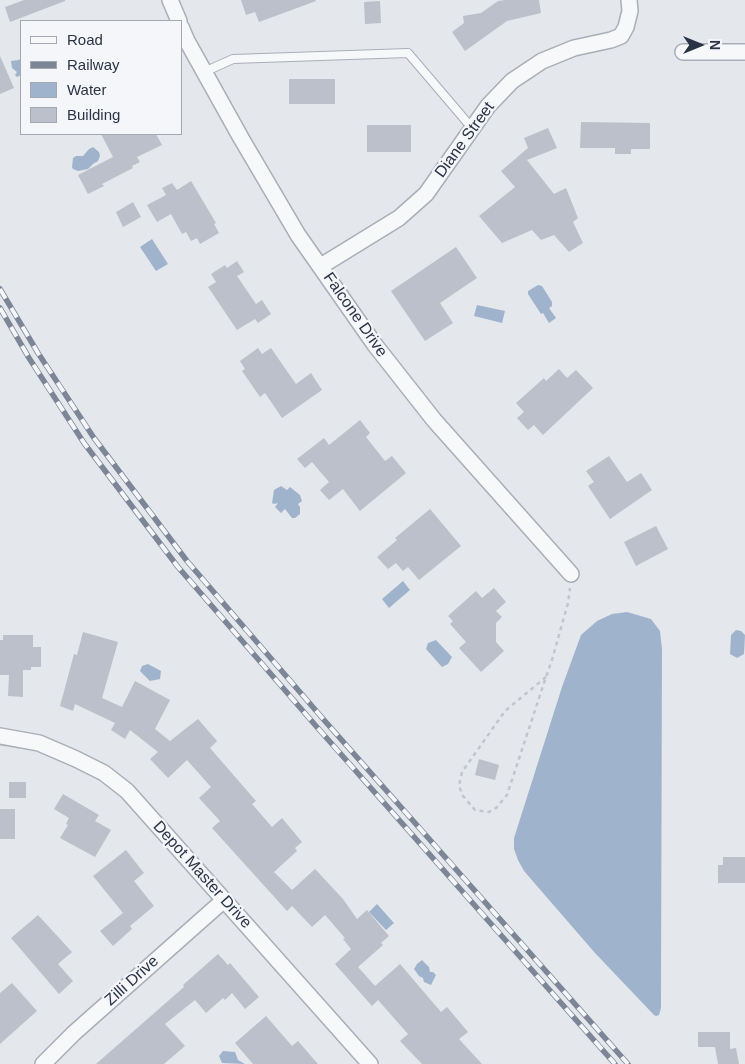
<!DOCTYPE html>
<html>
<head>
<meta charset="utf-8">
<style>
	body { margin:0 }
	#map { position:relative; width:745px; height:1064px; overflow:hidden; background:#e4e7ec; font-family:Helvetica,sans-serif }
	canvas { display:block }
	.legend { position:absolute; left:20px; top:20px; width:162px; height:115px; box-sizing:border-box; background:#f4f6f9; border:1px solid #a4a8b1; margin:0; padding:6px 9px; list-style:none; font-size:15px; color:#2b3445 }
	.legend li { display:flex; align-items:center; gap:10px; height:25px }
	.legend b { width:25px; border:1px solid #a4a8b1 }
	.north { position:absolute; left:675px; top:20px; width:50px; height:50px; -webkit-text-stroke:4px #f4f6f9; paint-order:stroke; rotate:90deg; font-size:14px; font-weight:700; line-height:20px; text-align:center; color:#2b3445 }
	.north::after { content:''; display:block; margin:auto; width:18px; height:22px; background:#2b3445; clip-path:polygon(50% 0,100% 100%,50% 72%,0 100%) }
</style>
</head>
<body>
<div id="map">
<canvas width="745" height="1064"></canvas>
<ul class="legend">
<li><b style="height:6px;background:#f7f8fa"></b>Road</li>
<li><b style="height:6px;background:#7d8696"></b>Railway</li>
<li><b style="height:14px;background:#9fb4cc"></b>Water</li>
<li><b style="height:14px;background:#bbc0ca"></b>Building</li>
</ul>
<div class="north">N</div>
</div>
<script>
const context = document.querySelector('canvas').getContext('2d');
context.lineJoin = 'round';
function fill(path, color) { context.fillStyle = color; context.fill(path, 'evenodd'); }
const toPath = rows => new Path2D(rows.map(r => 'M' + r).join(''));
function trace(path, color, width, dash) { context.strokeStyle = color; context.lineWidth = width; context.lineCap = dash ? 'butt' : 'round'; context.setLineDash(dash || []); context.stroke(path); }
function write(font, color, halo, rows, align = 'center') {
  context.font = font + ' Helvetica,sans-serif'; context.lineWidth = 4.5; context.setLineDash([]); context.textBaseline = 'middle'; context.strokeStyle = halo; context.fillStyle = color; for (const [text, x, y, turn = 0] of rows) {
    context.save(); context.translate(x, y); context.rotate((+turn || 0) * Math.PI / 180); context.textAlign = isNaN(turn) ? turn : align; if (halo) context.strokeText(text, 0, 0); context.fillText(text, 0, 0); context.restore();
  }
}
const water = toPath([
	[21,57,21,75,17,77,15,75,17,72,12,68,11,61,19,60],
	[93,147,99,152,100,156,98,161,93,164,88,169,78,171,73,169,72,167,73,158,76,156,83,156,89,149],
	[152,239,168,264,156,271,140,247],
	[538,285,542,286,552,302,552,306,549,308,556,318,549,323,543,313,541,314,528,294,528,291],
	[477,305,505,311,502,323,474,316],
	[281,486,287,490,290,487,300,495,302,501,298,504,300,507,300,514,295,518,292,518,285,509,281,513,275,507,278,503,274,504,272,503,274,490],
	[403,581,410,590,389,608,382,599],
	[627,612,651,619,660,631,662,649,661,991,661,1008,659,1015,656,1016,654,1015,595,953,524,871,518,860,514,849,514,838,562,687,581,635,597,621,612,614],
	[736,630,741,631,745,635,744,654,737,658,730,654,731,635],
	[436,640,452,657,448,664,442,667,426,649,428,643],
	[148,664,161,671,160,679,150,681,140,671,142,666],
	[377,904,394,923,386,930,369,912],
	[422,960,429,967,430,972,433,972,436,975,431,985,424,982,423,978,419,976,414,969,417,964],
	[223,1051,235,1052,238,1060,245,1064,222,1063,219,1056]
]);
const building = toPath([
	[24,0,65,0,65,1,10,22,5,7],
	[241,0,315,0,316,1,259,22,255,12,246,15],
	[505,0,539,0,541,13,507,21,465,51,452,32,464,23,463,16,481,13,498,1],
	[380,1,381,23,365,24,364,2],
	[0,56,14,88,0,94],
	[289,79,335,79,335,104,289,104],
	[581,122,650,123,650,149,631,149,631,154,615,154,615,148,580,148],
	[367,125,411,125,411,152,367,152],
	[548,128,557,148,527,160,554,194,566,188,578,218,573,222,583,243,569,252,554,235,541,240,532,230,502,243,479,216,515,187,501,171,528,148,524,138],
	[101,134,156,134,162,145,137,157,140,162,132,166,133,168,102,184,104,186,88,194,78,175,113,157],
	[191,181,216,223,214,224,219,233,200,244,197,238,191,241,186,232,182,234,171,214,157,222,147,205,166,195,162,188,172,183,177,190],
	[133,202,141,217,123,227,116,212],
	[456,247,477,278,440,303,453,323,425,341,391,291],
	[237,261,244,272,237,276,256,304,262,300,271,314,258,323,255,319,237,330,208,287,216,282,211,274,225,265,227,268],
	[258,348,262,354,271,348,296,384,311,373,322,390,282,418,265,393,260,397,242,371,245,369,240,361],
	[559,369,567,378,576,370,593,388,543,435,534,425,528,430,517,418,524,412,516,403,544,378,546,381],
	[360,420,370,433,366,437,385,461,392,456,406,473,360,511,343,489,329,500,320,490,329,482,312,462,305,468,297,459,324,438,329,445],
	[609,456,627,482,641,473,652,490,610,519,588,486,594,482,586,471],
	[430,509,461,546,419,580,408,567,403,571,396,563,388,569,377,557,397,540,395,538],
	[656,526,668,549,636,566,624,542],
	[494,588,506,602,496,611,502,617,496,623,496,642,504,651,481,672,459,648,466,642,450,624,453,621,448,616,476,591,482,598],
	[83,632,118,642,102,698,122,707,135,681,170,700,155,729,170,741,198,719,217,741,210,748,256,801,252,804,272,827,282,818,302,842,295,848,297,851,274,872,292,890,315,869,343,899,357,919,367,910,389,936,381,943,383,945,358,967,375,986,400,964,441,1012,447,1007,468,1032,459,1039,482,1064,422,1064,400,1041,408,1034,378,1000,372,1006,335,964,351,949,343,939,345,938,325,915,312,927,292,906,287,911,212,828,220,821,199,798,211,787,187,760,168,778,150,759,158,752,130,730,125,739,111,730,115,723,75,704,73,711,60,706,74,654,77,655],
	[3,635,33,635,33,647,41,647,41,667,31,667,31,670,23,670,23,697,8,696,9,675,0,675,0,640,3,640],
	[479,759,499,765,495,780,475,775],
	[9,782,26,782,26,798,9,798],
	[63,794,99,815,95,821,111,830,95,857,60,838,68,825,66,824,69,818,54,809],
	[0,809,15,809,15,839,0,839],
	[126,850,144,873,134,881,154,906,130,926,132,929,113,946,100,931,123,913,93,876],
	[723,857,745,857,745,883,718,883,718,865,723,865],
	[38,915,72,952,58,964,73,981,59,994,11,938],
	[218,954,228,965,230,963,259,997,245,1009,232,993,225,1000,223,998,206,1013,195,1000,165,1024,185,1046,164,1064,96,1064,184,987,183,985],
	[12,983,37,1011,0,1044,0,993],
	[266,1016,292,1046,298,1041,318,1064,253,1064,235,1043],
	[698,1032,730,1032,730,1049,736,1048,739,1064,718,1064,715,1047,698,1047]
]);
const path = toPath([
	[546,677,505,711,462,772,459,786,463,796,475,810,489,812,496,808,507,795,546,677,552,660,568,603,570,588]
]);
const service = toPath([
	[204,72,233,59,408,53,472,128]
]);
const minor = toPath([
	[170,0,179,21],
	[181,27,187,41,241,138,298,235,375,345,434,420,571,574],
	[683,52,745,52],
	[321,266,399,218,426,194,488,106,512,81,542,61,574,48,611,40,621,36,626,27,630,11,629,0],
	[0,736,39,743,76,759,104,773,127,791,370,1064],
	[43,1064,74,1033,224,900]
]);
const rail = toPath([
	[0,289,38,353,94,438,187,561,324,720,628,1064],
	[0,308,29,358,84,443,178,567,316,726,615,1064]
]);
const streetNames = [
	["Diane Street",465,140,-54],
	["Falcone Drive",355,315,55],
	["Depot Master Drive",202,875,48],
	["Zilli Drive",132,981,-42]
];
fill(water, '#9fb4cc');
fill(building, '#bbc0ca');
trace(service, '#a9aeb7', 10);
trace(minor, '#a9aeb7', 18);
trace(path, '#c2c5cb', 2.5, [4, 4]);
trace(service, '#f7f8fa', 8);
trace(minor, '#f7f8fa', 15);
trace(rail, '#7d8696', 5.5);
trace(rail, '#f4f6f9', 4, [11]);
write('16px', '#2b3445', '#f4f6f9', streetNames);
</script>
</body>
</html>
